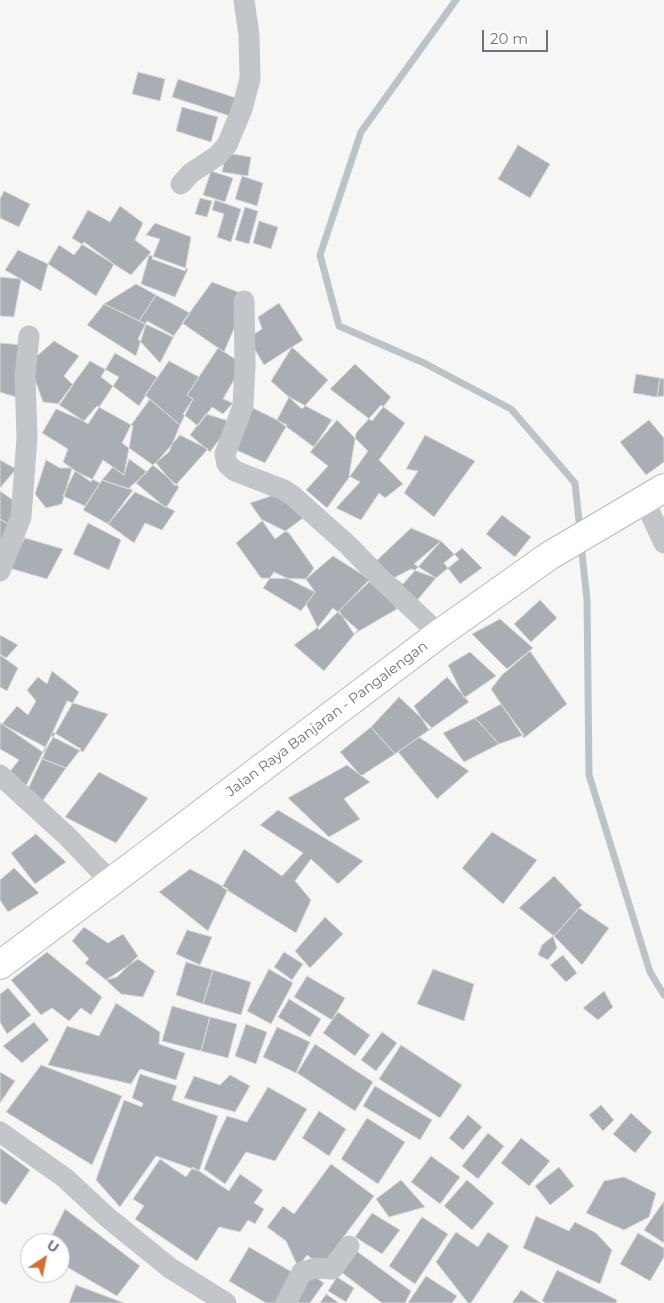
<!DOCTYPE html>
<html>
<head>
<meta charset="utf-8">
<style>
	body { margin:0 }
	#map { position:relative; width:664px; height:1303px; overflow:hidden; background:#f6f7f4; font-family:Montserrat,sans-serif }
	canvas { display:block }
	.north { position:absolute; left:20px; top:1233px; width:50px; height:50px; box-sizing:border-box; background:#fff; border:1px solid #c3c7cd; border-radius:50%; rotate:34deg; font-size:14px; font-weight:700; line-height:20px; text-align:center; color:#687383 }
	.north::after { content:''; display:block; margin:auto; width:18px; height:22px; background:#d86d33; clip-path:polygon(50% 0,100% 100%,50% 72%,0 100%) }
	.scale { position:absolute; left:482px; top:30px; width:66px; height:22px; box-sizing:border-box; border:2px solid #687383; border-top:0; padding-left:6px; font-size:15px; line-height:18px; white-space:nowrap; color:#687383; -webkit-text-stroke:4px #fff; paint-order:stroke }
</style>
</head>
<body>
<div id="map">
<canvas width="664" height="1303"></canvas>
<div class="north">U</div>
<div class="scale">20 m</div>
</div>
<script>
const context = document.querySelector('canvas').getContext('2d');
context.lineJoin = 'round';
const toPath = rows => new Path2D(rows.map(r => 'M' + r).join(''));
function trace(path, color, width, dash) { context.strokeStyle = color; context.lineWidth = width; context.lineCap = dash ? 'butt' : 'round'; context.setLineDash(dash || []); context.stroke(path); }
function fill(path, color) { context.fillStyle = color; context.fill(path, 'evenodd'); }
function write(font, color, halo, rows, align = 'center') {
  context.font = font + ' Montserrat,sans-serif'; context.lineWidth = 5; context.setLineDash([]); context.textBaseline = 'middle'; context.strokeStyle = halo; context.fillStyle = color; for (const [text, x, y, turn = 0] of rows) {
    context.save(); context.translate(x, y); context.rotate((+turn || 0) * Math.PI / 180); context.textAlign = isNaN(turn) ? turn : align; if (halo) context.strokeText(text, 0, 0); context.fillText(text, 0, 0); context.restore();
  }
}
const stream = toPath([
	[456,0,361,132,320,255,339,326,424,363,511,409,575,483,580,530],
	[581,544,587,600,589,775,650,972,664,995]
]);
const building = toPath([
	[138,72,165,79,160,101,132,94,138,72],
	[178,79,236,98,230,116,172,97,178,79],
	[182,107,218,117,211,142,176,131,182,107],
	[518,145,550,164,530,198,498,179,518,145],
	[226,153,251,157,248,176,222,172,226,153],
	[211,171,233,178,225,202,203,195,211,171],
	[242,176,263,183,257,206,235,199,242,176],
	[4,191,30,204,19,227,0,218,0,199,4,191],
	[200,198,212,201,207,217,195,214,200,198],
	[215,200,241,209,231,242,217,237,224,214,212,210,215,200],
	[120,206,143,223,135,240,151,252,131,275,72,238,88,210,110,222,120,206],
	[245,207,258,211,249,244,235,240,245,207],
	[259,221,278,227,271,249,253,243,259,221],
	[155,223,191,237,185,271,152,259,160,239,146,235,155,223],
	[84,242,114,264,96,296,48,264,59,245,74,255,84,242],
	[18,250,48,264,41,291,5,270,18,250],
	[149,255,188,269,175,297,141,284,149,255],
	[0,277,21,279,14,317,0,316,0,277],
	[212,282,238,292,239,317,224,352,182,323,212,282],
	[136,284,156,295,139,321,104,304,136,284],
	[156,295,190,313,173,337,139,321,156,295],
	[279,303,303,340,264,365,248,338,262,329,258,317,279,303],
	[104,304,146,324,136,356,87,325,104,304],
	[147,321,174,336,160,363,138,339,147,321],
	[54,341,79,356,64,376,73,385,60,404,43,402,29,363,54,341],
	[0,343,22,345,16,397,0,392,0,343],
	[292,347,328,380,302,409,271,381,292,347],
	[218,348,243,364,223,399,233,403,223,414,212,407,198,426,183,414,193,399,187,395,218,348],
	[115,353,157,377,139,406,101,377,115,353],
	[90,361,119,377,88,424,58,404,90,361],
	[169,361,199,377,187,395,193,399,180,425,145,395,169,361],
	[355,364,391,397,372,421,330,389,355,364],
	[636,374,660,378,657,397,633,393,636,374],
	[660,378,664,379,664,396,657,397,660,378],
	[289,397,332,420,314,447,277,420,289,397],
	[150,399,180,425,169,452,153,465,122,443,131,425,150,399],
	[381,405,405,423,379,460,403,484,385,498,379,493,361,520,336,508,360,482,349,476,356,433,381,405],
	[97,406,133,426,124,475,103,460,91,482,63,462,68,449,42,433,56,409,84,421,97,406],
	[253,408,287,425,265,463,232,448,253,408],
	[206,414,232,422,210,452,190,435,206,414],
	[337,420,368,451,327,508,306,490,328,466,310,452,337,420],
	[649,420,664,438,664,462,646,475,620,442,649,420],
	[180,435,208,449,175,486,156,463,180,435],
	[425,435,475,461,434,517,404,493,418,471,406,469,425,435],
	[129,459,147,472,128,489,102,480,113,467,124,475,129,459],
	[0,460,16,469,0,488,0,460],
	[46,460,60,468,72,468,62,504,46,508,35,494,46,460],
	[153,465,179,487,166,508,136,483,153,465],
	[75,471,100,483,85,506,63,496,75,471],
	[102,480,133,490,108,524,83,510,102,480],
	[0,491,20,505,14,527,0,519,0,491],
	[135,492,175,511,162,530,145,523,134,543,108,524,135,492],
	[277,494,303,518,275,539,250,503,277,494],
	[502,515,531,537,515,557,486,534,502,515],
	[0,519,14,528,0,548,0,519],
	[263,520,289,533,314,568,306,579,261,578,236,543,263,520],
	[88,523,121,540,109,570,73,554,88,523],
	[411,528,441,541,403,584,374,563,411,528],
	[25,538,63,549,47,579,9,568,25,538],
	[441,541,459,559,436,578,414,564,441,541],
	[462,548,482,568,460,584,444,563,462,548],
	[333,556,371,580,319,630,306,604,315,592,306,579,333,556],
	[411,569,436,578,413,605,386,582,411,569],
	[274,572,315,592,301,611,263,588,274,572],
	[373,576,397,609,354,634,339,611,373,576],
	[540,600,557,618,531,642,514,624,540,600],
	[333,608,358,630,324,671,294,645,318,627,333,608],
	[500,619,533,648,507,669,472,634,500,619],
	[0,635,18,645,6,658,0,654,0,635],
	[530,651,567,704,524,738,491,689,502,675,530,651],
	[470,652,496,676,464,698,448,665,470,652],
	[0,655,18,668,7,691,0,687,0,655],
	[52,671,79,692,44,753,2,724,17,706,28,715,36,701,27,690,38,677,47,684,52,671],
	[447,677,469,702,429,730,414,706,447,677],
	[399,697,432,728,395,754,371,727,399,697],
	[67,701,108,714,83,752,51,736,67,701],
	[501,704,524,735,499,744,475,718,501,704],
	[475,718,499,744,464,762,443,733,475,718],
	[0,723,47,748,28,789,5,778,19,760,0,749,0,723],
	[371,727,395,754,361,776,340,752,371,727],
	[53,732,81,749,66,768,40,758,53,732],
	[419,737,469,771,437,799,398,752,419,737],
	[40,758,66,768,39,806,23,792,40,758],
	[347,765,370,782,344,799,360,819,329,837,288,798,347,765],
	[99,772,148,798,116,843,65,817,99,772],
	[278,810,363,861,338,884,311,859,295,881,311,900,296,933,222,887,244,849,282,876,303,853,260,825,278,810],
	[492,832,537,860,503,904,462,868,492,832],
	[36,834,66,862,35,884,11,853,36,834],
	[14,868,39,893,8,912,0,900,0,880,14,868],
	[190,869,228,889,208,931,159,892,190,869],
	[554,876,582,905,554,936,519,908,554,876],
	[579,908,609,928,582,965,554,936,579,908],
	[325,917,343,934,310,968,295,951,325,917],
	[84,927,108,943,123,934,138,956,117,977,106,980,85,963,89,959,72,941,84,927],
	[187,930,212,937,200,965,176,954,187,930],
	[553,936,557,948,548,960,538,955,542,945,553,936],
	[47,952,102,997,91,1015,81,1008,69,1021,52,1008,41,1015,11,980,47,952],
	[284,952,303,964,292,980,274,967,284,952],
	[563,955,577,973,566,982,550,965,563,955],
	[138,959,155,971,143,997,121,994,106,980,138,959],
	[186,962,213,970,203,1004,176,995,186,962],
	[269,969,293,983,271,1024,247,1011,269,969],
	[433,969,474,984,464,1021,417,1004,433,969],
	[213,970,251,982,241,1015,203,1004,213,970],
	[307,976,345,998,332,1020,294,997,307,976],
	[8,988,31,1015,7,1034,0,1022,0,994,8,988],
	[604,991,613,1007,598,1020,583,1008,604,991],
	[289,999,321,1019,310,1037,278,1017,289,999],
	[116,1003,160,1032,159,1044,185,1053,176,1080,140,1069,131,1084,48,1065,67,1026,99,1036,116,1003],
	[172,1006,210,1017,201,1051,162,1041,172,1006],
	[338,1012,370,1035,355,1056,323,1033,338,1012],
	[210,1017,237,1024,228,1058,201,1051,210,1017],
	[34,1022,49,1040,22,1063,3,1046,34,1022],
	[246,1024,267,1032,256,1064,235,1056,246,1024],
	[277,1027,310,1042,296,1073,263,1057,277,1027],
	[382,1032,397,1043,376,1071,361,1060,382,1032],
	[315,1044,373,1082,355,1111,297,1073,315,1044],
	[401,1045,462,1085,440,1118,379,1079,401,1045],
	[41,1065,122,1096,92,1165,6,1112,41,1065],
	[0,1072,15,1081,0,1103,0,1072],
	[140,1074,177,1086,172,1100,218,1116,199,1171,156,1156,120,1207,96,1180,124,1100,142,1107,143,1103,132,1098,140,1074],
	[230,1075,250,1086,235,1112,184,1098,194,1076,220,1085,230,1075],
	[375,1086,432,1120,420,1140,363,1106,375,1086],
	[268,1087,307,1109,275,1161,246,1152,225,1184,204,1169,216,1139,227,1116,247,1122,268,1087],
	[601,1105,614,1120,603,1131,589,1115,601,1105],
	[319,1111,346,1129,329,1156,302,1138,319,1111],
	[631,1113,652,1132,635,1153,613,1134,631,1113],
	[468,1115,482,1127,463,1150,449,1138,468,1115],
	[367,1118,405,1142,378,1184,341,1159,367,1118],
	[488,1133,504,1146,478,1179,462,1166,488,1133],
	[521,1138,550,1161,529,1186,501,1163,521,1138],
	[0,1148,30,1170,6,1205,0,1201,0,1148],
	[431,1156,460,1177,440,1204,411,1182,431,1156],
	[160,1159,186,1177,193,1167,229,1191,240,1174,263,1190,254,1203,264,1209,255,1224,248,1220,240,1232,219,1227,197,1261,135,1219,144,1206,133,1199,160,1159],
	[331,1164,374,1196,322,1266,307,1255,298,1267,286,1241,267,1227,283,1206,294,1214,331,1164],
	[559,1167,574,1186,550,1205,535,1186,559,1167],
	[624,1177,656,1193,649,1217,624,1230,586,1213,604,1181,624,1177],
	[401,1180,425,1207,389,1217,376,1199,401,1180],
	[467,1180,494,1203,472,1230,444,1206,467,1180],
	[664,1201,664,1243,644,1230,664,1201],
	[65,1209,140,1266,117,1296,60,1263,60,1243,48,1243,65,1209],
	[372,1213,400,1230,382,1254,355,1237,372,1213],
	[536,1216,569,1231,575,1222,596,1233,612,1250,600,1284,523,1248,536,1216],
	[422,1217,448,1234,415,1284,389,1266,422,1217],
	[456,1232,478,1247,488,1232,509,1246,471,1303,468,1303,436,1262,456,1232],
	[638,1233,664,1248,664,1257,650,1281,620,1264,638,1233],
	[249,1247,297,1275,281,1303,266,1303,229,1281,249,1247],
	[351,1247,411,1291,405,1303,382,1303,337,1269,351,1247],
	[557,1270,617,1300,616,1303,546,1303,542,1301,557,1270],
	[312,1275,324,1283,310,1303,292,1303,312,1275],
	[426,1276,457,1296,452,1303,408,1303,426,1276],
	[337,1277,354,1288,346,1302,328,1291,337,1277],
	[76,1285,124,1303,69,1303,76,1285],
	[521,1290,541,1303,512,1303,521,1290],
	[326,1294,339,1303,320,1303,326,1294]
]);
const street = toPath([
	[181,184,191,173,217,156,227,145,242,109,250,79,249,35,244,0],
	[244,301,245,366,243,406,225,454,227,464,235,471,284,490,293,496,349,546,379,577,439,634],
	[644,500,664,543],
	[0,571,21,517,27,438,25,376,29,336],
	[0,775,67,836,111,882],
	[0,1132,65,1178,107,1217,170,1268,226,1303],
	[286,1303,302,1272,316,1268,332,1269,335,1266,349,1246]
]);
const primary = toPath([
	[0,965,111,882,439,634,549,556,664,488]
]);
const streetNames = [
	["Jalan Raya Banjaran - Pangalengan",327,719,-37]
];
trace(stream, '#bac3c8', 7);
fill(building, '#a9aeb5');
trace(building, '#d8d8d6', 1);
trace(primary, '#b6b9bd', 30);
trace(street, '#c2c5c9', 21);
trace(primary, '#fff', 28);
write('14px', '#687383', '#fff', streetNames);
</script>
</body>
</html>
